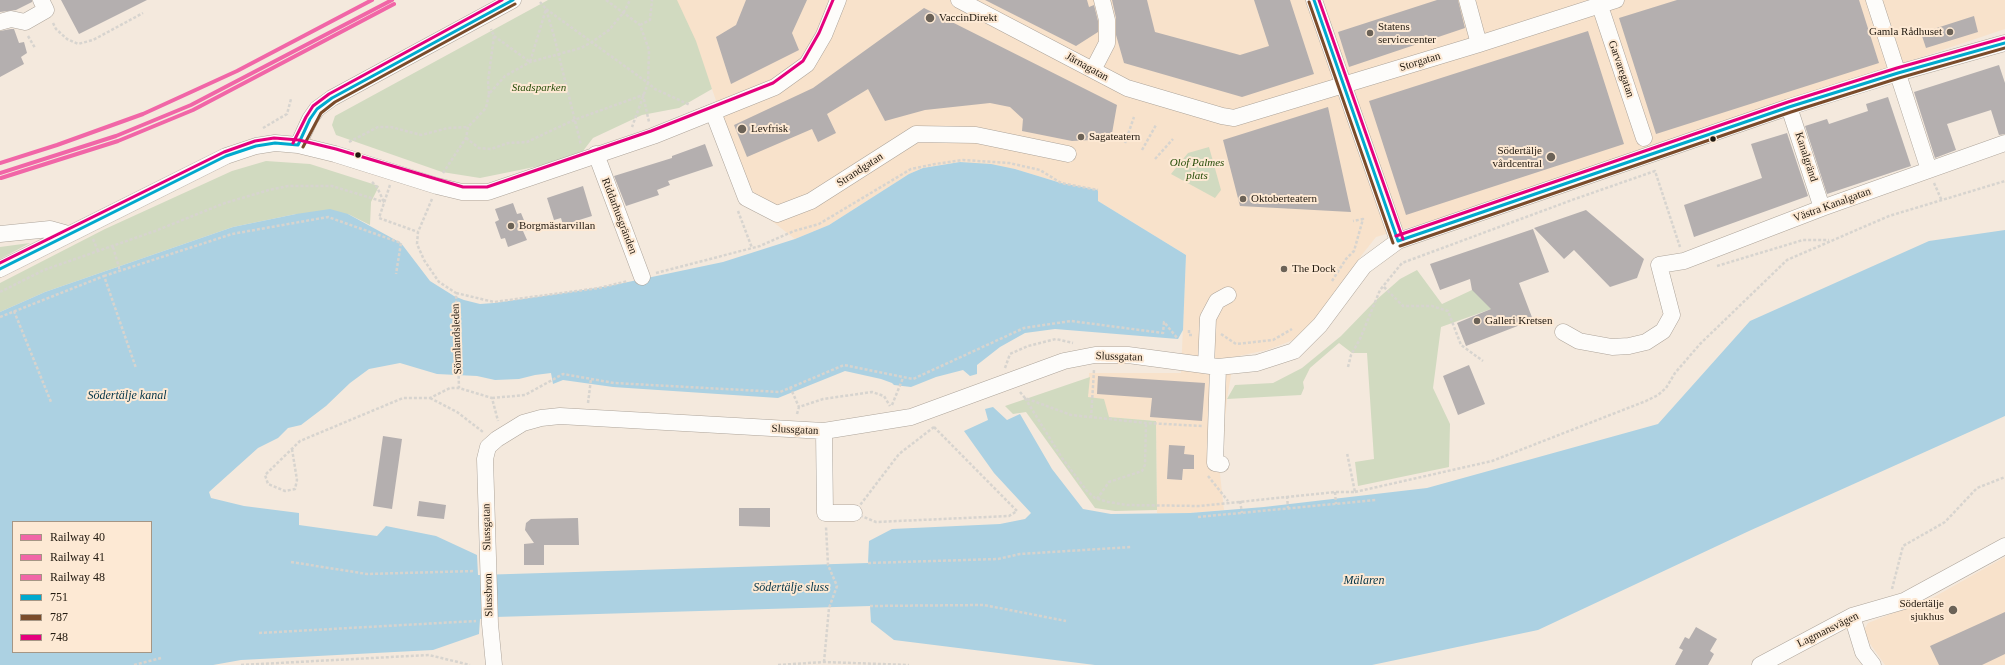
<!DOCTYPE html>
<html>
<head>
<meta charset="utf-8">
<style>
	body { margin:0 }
	#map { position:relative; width:2005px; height:665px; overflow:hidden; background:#f4e9dd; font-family:Georgia,serif }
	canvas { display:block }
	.legend { position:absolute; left:12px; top:521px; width:140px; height:132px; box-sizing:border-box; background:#fde9d4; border:1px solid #a59685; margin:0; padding:5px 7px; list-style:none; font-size:12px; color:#21190f }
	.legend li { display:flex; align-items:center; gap:8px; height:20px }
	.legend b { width:20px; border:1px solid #a59685 }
</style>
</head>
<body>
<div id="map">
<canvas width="2005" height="665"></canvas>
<ul class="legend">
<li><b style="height:5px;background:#f166a7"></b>Railway 40</li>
<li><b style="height:5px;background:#f166a7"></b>Railway 41</li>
<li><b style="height:5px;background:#f166a7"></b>Railway 48</li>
<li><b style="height:5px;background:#00a9ce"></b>751</li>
<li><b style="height:5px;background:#7a4b2a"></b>787</li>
<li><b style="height:5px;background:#e5007d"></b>748</li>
</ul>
</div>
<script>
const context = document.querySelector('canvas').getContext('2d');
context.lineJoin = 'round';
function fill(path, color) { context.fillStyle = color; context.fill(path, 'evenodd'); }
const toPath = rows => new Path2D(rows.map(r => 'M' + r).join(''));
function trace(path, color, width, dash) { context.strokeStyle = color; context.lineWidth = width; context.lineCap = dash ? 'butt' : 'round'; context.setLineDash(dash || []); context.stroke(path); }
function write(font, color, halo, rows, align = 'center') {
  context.font = font + ' Georgia,serif'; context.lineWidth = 4; context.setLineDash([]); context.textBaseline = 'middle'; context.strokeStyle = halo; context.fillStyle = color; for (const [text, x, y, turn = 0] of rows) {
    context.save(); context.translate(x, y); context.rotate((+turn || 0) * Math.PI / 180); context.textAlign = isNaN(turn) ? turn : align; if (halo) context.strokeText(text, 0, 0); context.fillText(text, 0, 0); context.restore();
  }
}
const built = toPath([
	[675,0,2005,0,2005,29,1442,218,1376,237,1361,256,1323,315,1296,339,1267,350,1234,357,1227,399,1220,474,1224,510,1190,513,1157,513,1156,421,1109,417,1088,397,1089,373,1181,373,1186,255,1098,201,1061,183,1015,169,960,162,923,168,909,174,829,225,795,239,768,218,738,164,712,89],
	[2005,557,2005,665,1885,665,1866,638,1864,630,1868,623,1934,597]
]);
const green = toPath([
	[548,0,677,0,696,41,712,89,679,108,642,115,593,138,583,151,544,165,480,178,442,172,336,135,332,125,335,116],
	[1209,147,1221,190,1215,198,1171,174,1188,153],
	[266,161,310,164,379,186,371,202,370,225,348,214,296,214,233,227,45,292,0,312,0,283,105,229,232,171],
	[30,243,0,259,0,247],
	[1417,270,1442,304,1472,290,1516,300,1441,327,1433,388,1450,424,1449,467,1358,486,1355,462,1374,459,1367,353,1352,353,1339,343,1310,368,1303,382,1304,388,1301,395,1227,399,1235,385,1273,383,1302,368,1341,336,1375,301,1400,279],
	[1090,377,1088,397,1104,399,1109,417,1156,421,1157,510,1115,511,1095,508,1026,412,1013,414,1005,406]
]);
const water = toPath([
	[960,162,991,164,1015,169,1061,183,1098,190,1098,201,1186,255,1183,330,1178,339,1055,329,1025,333,1000,347,977,365,977,374,970,376,963,370,936,377,911,387,894,385,892,383,881,379,845,371,778,398,613,387,563,380,553,384,551,373,535,375,519,379,495,380,477,376,437,374,400,363,369,369,350,383,326,406,301,425,288,428,278,438,258,448,209,492,211,498,244,506,299,513,299,525,377,536,386,526,436,536,477,555,478,575,868,563,869,541,892,529,1000,524,1025,519,1031,513,994,473,964,431,988,420,985,409,993,407,1007,420,1020,414,1052,469,1083,509,1111,514,1190,513,1264,507,1427,488,1658,424,1750,321,1929,241,2005,230,2005,416,1749,531,1538,630,1372,665,1095,665,894,640,871,622,870,606,495,617,480,619,479,634,433,650,241,660,213,665,0,665,0,312,45,292,233,227,296,214,330,209,348,214,401,243,430,281,454,296,464,300,480,304,494,303,564,293,609,286,723,262,795,239,829,225,909,174,923,168],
	[13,522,151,522,151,652,13,652]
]);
const building = toPath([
	[0,0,32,0,32,2,16,10,0,12],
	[61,0,147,0,79,34],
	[746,0,807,0,792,33,799,50,731,84,716,37,736,25],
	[985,0,1087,0,1089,7,1094,5,1098,21,1098,32,1076,46],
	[1112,0,1147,0,1155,32,1240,55,1269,46,1254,0,1290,0,1314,74,1242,97,1124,63,1116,35,1116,18],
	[1437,0,1458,0,1465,28,1349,67,1338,32],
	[1677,0,1859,0,1879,63,1656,134,1619,18],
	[924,8,1117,105,1111,139,1072,141,1022,131,1023,119,1010,107,990,103,925,110,885,121,868,89,827,114,836,133,818,142,812,129,747,157,734,125,813,88],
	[1974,16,1978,32,1926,48,1921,33],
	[11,29,14,29,19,43,24,42,27,53,21,57,24,64,0,77,0,31],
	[1588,31,1624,144,1406,215,1369,101],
	[1999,65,2005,83,2005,134,1999,135,1991,110,1947,124,1956,150,1935,158,1914,92],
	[1888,97,1911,166,1827,194,1805,126,1827,119,1829,124,1868,111,1866,104],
	[1328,107,1351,212,1240,206,1223,140],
	[1787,133,1808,196,1694,237,1684,205,1762,178,1751,144],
	[705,144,713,166,668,181,670,185,657,190,659,195,626,206,614,176,672,158,672,156],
	[583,186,592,216,563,225,561,218,554,220,547,198],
	[513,203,517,214,521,213,528,230,523,231,527,240,508,247,505,238,501,239,495,222,499,220,495,209],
	[1586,210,1644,259,1637,278,1610,287,1574,250,1564,259,1534,228],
	[1533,229,1549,272,1519,283,1533,320,1466,346,1457,323,1491,309,1472,290,1470,279,1440,290,1430,264],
	[1469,365,1485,404,1458,415,1443,376],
	[1098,376,1205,383,1202,421,1150,417,1152,398,1097,394],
	[383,436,402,439,392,509,373,506],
	[1169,445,1185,446,1184,454,1194,455,1194,469,1183,469,1182,480,1167,479],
	[419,501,446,505,444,519,417,516],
	[739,508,770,508,770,527,739,526],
	[578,518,579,545,544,545,544,565,524,565,524,544,534,543,525,530,526,523,531,519],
	[2005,612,2005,654,1982,665,1939,665,1930,646],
	[1696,627,1717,639,1710,651,1714,654,1708,665,1675,665,1683,650,1679,648,1685,637,1689,639]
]);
const path = toPath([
	[606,0,640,25,649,50,648,83,655,89,690,105],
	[540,2,546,9,554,36,581,145],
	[53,23,56,29,67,39,78,44,93,40,143,13],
	[640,25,650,20,652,0],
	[28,36,35,48],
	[494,36,530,62,546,9,648,83,632,127],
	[489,94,488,81,494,36,491,29],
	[263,128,287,114,291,99],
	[466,138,479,148,491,149,508,143,527,142,574,120,643,95,649,122],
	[349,142,378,127,391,127,421,135,448,128,468,127],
	[1125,143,1134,117],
	[1142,150,1156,125],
	[1155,159,1173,139],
	[443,173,466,138,468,127,486,108,489,94,505,76,530,62,581,48,592,42,609,30,624,12,630,0],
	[372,182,377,187,384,202],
	[1934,183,1942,201],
	[390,185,379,218,418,232],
	[432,199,418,232,417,244,424,260,439,282,456,293,459,388],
	[738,211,752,248],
	[93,239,98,251],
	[113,247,120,271],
	[1717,266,1803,240,1829,240],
	[656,273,760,246,794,231,819,224,911,169,935,164,963,160,1009,163,1040,170,1061,183,1098,190],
	[104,276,232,234,328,217,401,243,396,274],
	[1332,281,1346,259,1354,251,1363,219,1353,221],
	[1384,287,1403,306,1432,306,1448,311,1461,345,1483,361],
	[0,292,44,270,155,231,225,203,269,190,288,186,332,186,384,202],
	[456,293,494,302,599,288,628,281],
	[14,311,51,402],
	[0,317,104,276,136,368],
	[1189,330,1189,335,1193,335],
	[1221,334,1236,344,1273,340,1292,329],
	[1348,367,1351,355,1360,339,1380,290,1402,263,1572,200,1655,171,1680,247],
	[1005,368,1010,354,1028,346,1056,339,1073,343],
	[790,387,799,407],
	[1020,392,1025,398,1071,415,1146,423,1203,426],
	[430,398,457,412,483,432],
	[492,398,525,395,563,374,614,383,780,392,844,365,913,379,1024,328,1071,321,1163,333,1164,322,1178,339],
	[1025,398,1062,458,1087,491,1095,498,1108,502,1127,505,1200,506,1335,492,1355,492,1347,453],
	[588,403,591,379],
	[892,405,903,378],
	[797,414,799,407,823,399,872,392,884,396,890,406],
	[1091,418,1094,370],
	[934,427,1017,511,1009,516,876,522,854,513,899,454,934,427],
	[292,449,297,480,295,489,285,491,268,484,265,475,300,441,403,398,430,398,450,388,459,388,492,398,498,421],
	[1208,476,1228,501],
	[1335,492,1336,504],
	[1355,492,1492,461,1646,401,1658,395,1666,388,1675,373,1700,344,1787,260,1889,216,2005,181],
	[1287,496,1288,508],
	[1097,499,1109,482,1142,471,1145,465,1146,423],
	[1240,501,1242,513],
	[1198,517,1376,500],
	[291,562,367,574,475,571],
	[868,563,998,559,1020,554,1132,547],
	[1892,589,1903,546,1945,522,1977,488,2005,477],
	[870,606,984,605,1066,621],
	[259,633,476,621],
	[824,662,829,608,837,586,828,565,826,527],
	[134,665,161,658],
	[241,665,429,655,470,665],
	[778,665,824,662,909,665]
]);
const minor = toPath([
	[959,0,1127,88,1222,116,1234,118,1479,44,1616,0],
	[1314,0,1398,241],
	[1467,0,1479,44],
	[1598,0,1644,138],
	[1874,0,1929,170],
	[0,22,11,19,25,22,46,10,41,0],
	[1093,70,1107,43,1107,20,1102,0],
	[1789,107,1822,208],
	[713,112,746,198,777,214,811,201,916,134,976,135,1068,154],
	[298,145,310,119,317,109,332,98,513,0],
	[596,154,642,277],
	[0,234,50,229,68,234],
	[0,269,226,156,256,146,275,143,298,145,335,154,437,186,462,192,488,192,653,136,775,87,807,64,824,35,838,0],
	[1563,332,1579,341,1612,347,1629,346,1646,342,1663,331,1672,315,1659,265,1684,261,1822,208,2005,143],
	[1206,365,1208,318,1217,301,1228,295],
	[1218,367,1215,463,1221,464],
	[824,431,825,513,854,513],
	[1852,616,1863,652,1873,665],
	[494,665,490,624,485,459,488,447,497,439,523,423,541,418,560,416,824,431,911,417,1064,361,1095,355,1128,355,1218,367,1257,363,1294,351,1320,325,1364,266,1398,241,1789,107,1898,73,2005,43],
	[1760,665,1852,616,1904,601,2005,546]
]);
const bus1 = toPath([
	[1314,0,1398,241],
	[298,145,310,119,317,109,332,98,513,0],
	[1398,241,1789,107,1898,73,2005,43],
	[0,269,226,156,256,146,275,143,298,145]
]);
const bus2 = toPath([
	[1309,2,1393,243],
	[303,147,321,113,335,102,515,4],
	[1400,246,1791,112,1899,78,2005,48]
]);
const bus3 = toPath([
	[1319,0,1403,239],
	[293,143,306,117,313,106,329,94,502,0],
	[1396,236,1788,102,1897,68,2004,38],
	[0,263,224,152,255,141,274,138,299,140,336,149,463,187,487,187,651,131,773,83,803,61,819,33,833,0]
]);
const rail1 = toPath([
	[0,173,116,136,191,105,392,0]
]);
const rail2 = toPath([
	[1,178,118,141,193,110,394,4]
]);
const rail3 = toPath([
	[0,163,57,145,143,114,237,71,372,0]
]);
const markers = [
	[930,18,5,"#6b6257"],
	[1950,32,4,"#6b6257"],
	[1370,33,4,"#6b6257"],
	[742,129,5,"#6b6257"],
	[1081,137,4,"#6b6257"],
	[1713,139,3.5,"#21190f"],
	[358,155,3.5,"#21190f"],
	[1551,157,5,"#6b6257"],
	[1243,199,4,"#6b6257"],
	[511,226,4,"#6b6257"],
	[1284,269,4,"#6b6257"],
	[1477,321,4,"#6b6257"],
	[1953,610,5,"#6b6257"]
];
const poiNames = [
	["VaccinDirekt",939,18],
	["Statens",1378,27],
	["servicecenter",1378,40],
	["Gamla Rådhuset",1942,32,"right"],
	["Levfrisk",751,129],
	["Sagateatern",1089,137],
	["Södertälje",1542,151,"right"],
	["vårdcentral",1542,164,"right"],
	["Oktoberteatern",1251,199],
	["Borgmästarvillan",519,226],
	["The Dock",1292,269],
	["Galleri Kretsen",1485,321],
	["Södertälje",1944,604,"right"],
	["sjukhus",1944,617,"right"]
];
const streetNames = [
	["Storgatan",1420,62,-17],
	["Järnagatan",1087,67,29],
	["Garvaregatan",1621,69,71],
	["Kanalgränd",1806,157,72],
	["Strandgatan",860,170,-33],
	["Västra Kanalgatan",1832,205,-20],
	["Riddarhusgränden",619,216,69],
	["Sörmlandsleden",457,339,-92],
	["Slussgatan",1119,357,2],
	["Slussgatan",795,430,3],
	["Slussgatan",487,527,-91],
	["Slussbron",489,595,-91],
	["Lagmansvägen",1828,630,-26]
];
const parkNames = [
	["Stadsparken",539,88],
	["Olof Palmes",1197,163],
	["plats",1197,176]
];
const waterNames = [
	["Södertälje kanal",127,396],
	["Mälaren",1364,581],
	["Södertälje sluss",791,588]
];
fill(built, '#f8e2cb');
fill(green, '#d1dac0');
fill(water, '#acd1e2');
fill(building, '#b4afaf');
trace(minor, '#ada49a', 17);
trace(path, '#d7d4cf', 2.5, [3, 2]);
trace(minor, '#fdfcfa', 16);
trace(bus1, '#00a9ce', 3);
trace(bus2, '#7a4b2a', 3);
trace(bus3, '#e5007d', 3);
trace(rail1, '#f166a7', 4);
trace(rail2, '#f166a7', 4);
trace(rail3, '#f166a7', 4);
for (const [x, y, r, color] of markers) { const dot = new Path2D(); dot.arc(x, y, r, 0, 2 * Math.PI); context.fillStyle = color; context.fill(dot); trace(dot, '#fde9d4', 1.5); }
write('11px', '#21190f', '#fde9d4', poiNames, 'left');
write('11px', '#21190f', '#fde9d4', streetNames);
write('italic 11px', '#264c08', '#fde9d4', parkNames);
write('italic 12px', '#003347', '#fde9d4', waterNames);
</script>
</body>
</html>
